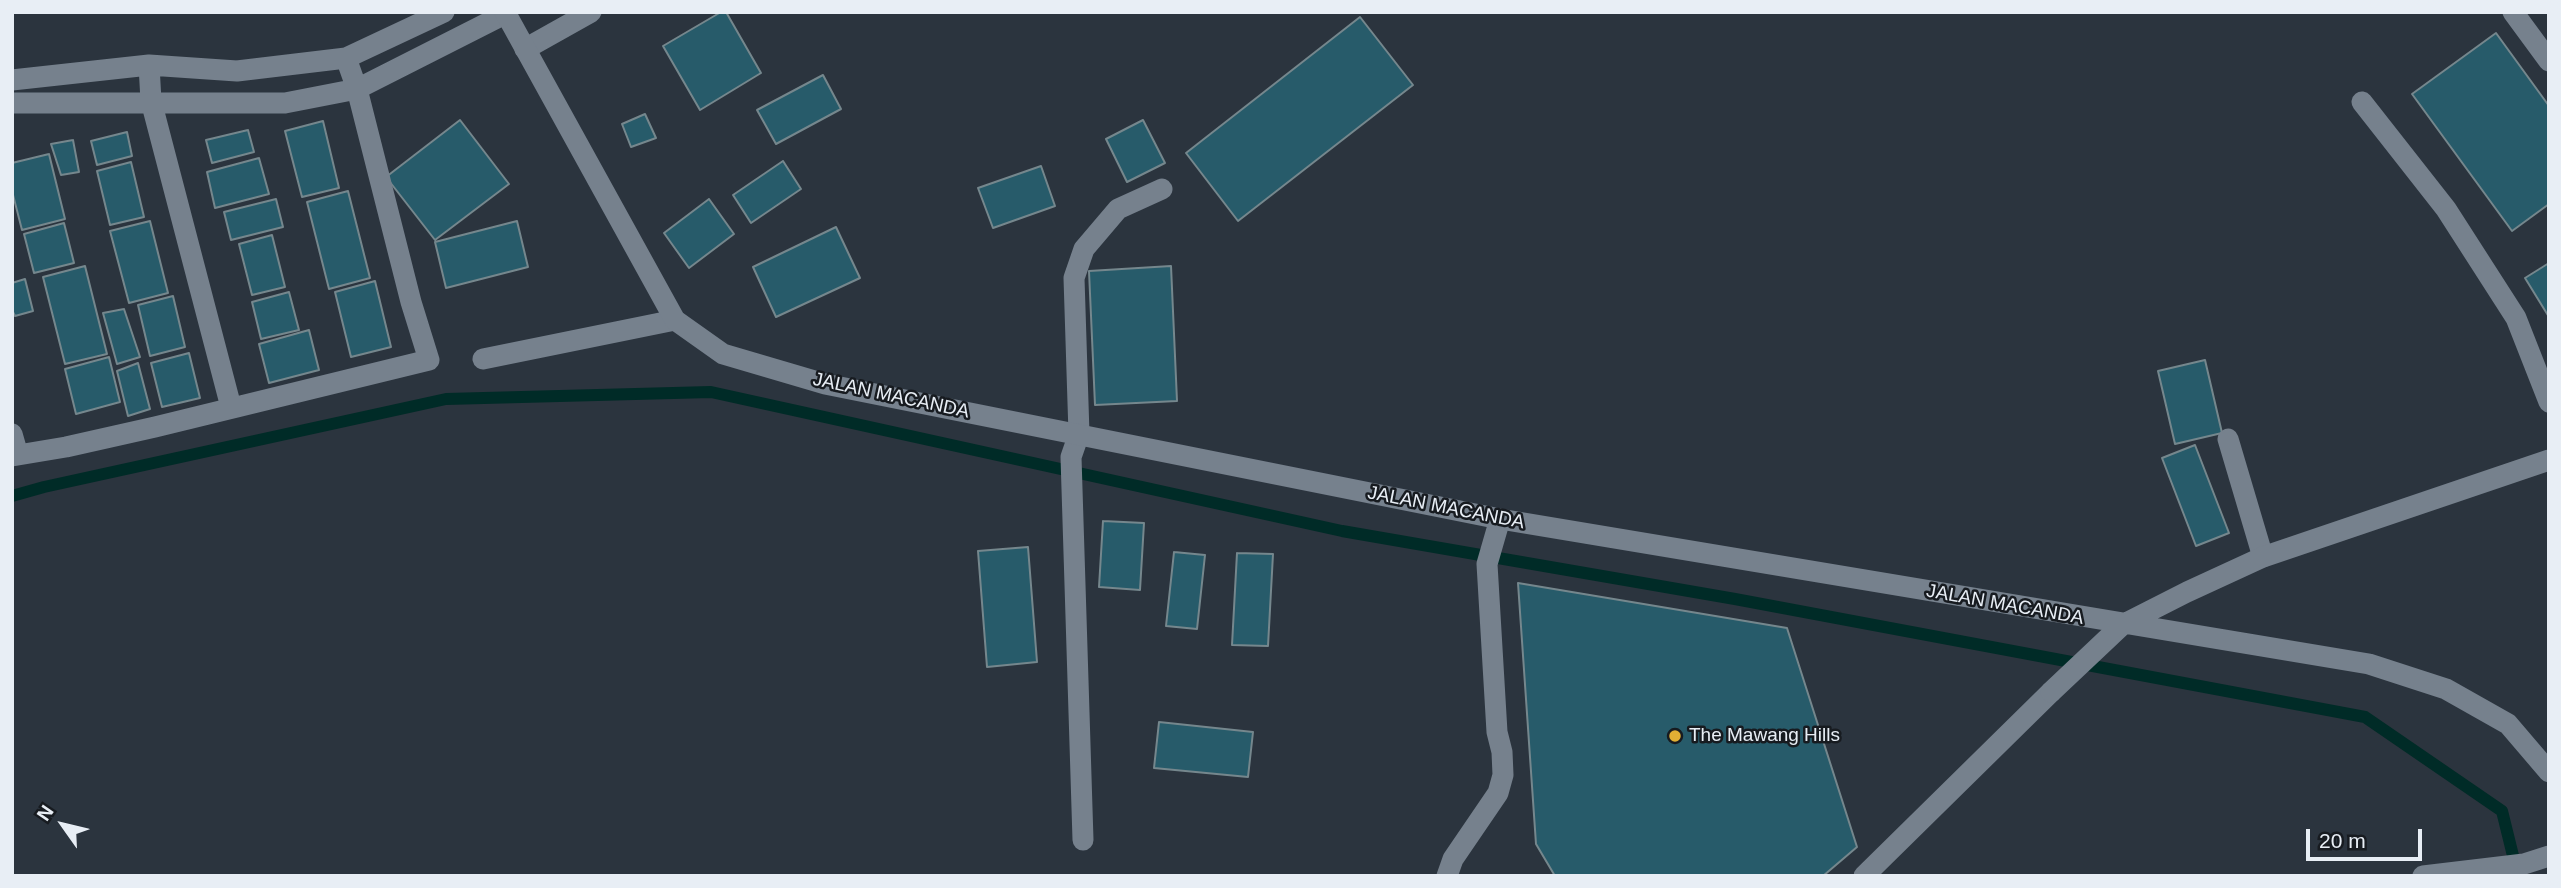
<!DOCTYPE html>
<html>
<head>
<meta charset="utf-8">
<style>
	body { margin:0 }
	#map { position:relative; width:2561px; height:888px; overflow:hidden; background:#2b343e; font-family:Helvetica,sans-serif }
	canvas { display:block }
	.frame { position:absolute; inset:0; border:14px solid #e8eef5; pointer-events:none }
	.north { position:absolute; left:28px; top:790px; width:70px; height:70px; -webkit-text-stroke:5px #171b20; paint-order:stroke; rotate:304deg; font-size:19px; font-weight:700; line-height:28px; text-align:center; color:#e8eef5 }
	.north::after { content:''; display:block; margin:auto; width:24px; height:32px; background:#e8eef5; clip-path:polygon(50% 0,100% 100%,50% 72%,0 100%) }
	.scale { position:absolute; left:2306px; top:829px; width:116px; height:32px; box-sizing:border-box; border:4px solid #e8eef5; border-top:0; padding-left:9px; font-size:21px; line-height:24px; white-space:nowrap; color:#e8eef5; -webkit-text-stroke:5px #171b20; paint-order:stroke }
</style>
</head>
<body>
<div id="map">
<canvas width="2561" height="888"></canvas>
<div class="frame"></div>
<div class="north">N</div>
<div class="scale">20 m</div>
</div>
<script>
const context = document.querySelector('canvas').getContext('2d');
context.lineJoin = 'round';
const toPath = rows => new Path2D(rows.map(r => 'M' + r).join(''));
function trace(path, color, width, dash) { context.strokeStyle = color; context.lineWidth = width; context.lineCap = dash ? 'butt' : 'round'; context.setLineDash(dash || []); context.stroke(path); }
function fill(path, color) { context.fillStyle = color; context.fill(path, 'evenodd'); }
function write(font, color, halo, rows, align = 'center') {
  context.font = font + ' Helvetica,sans-serif'; context.lineWidth = 5; context.setLineDash([]); context.textBaseline = 'middle'; context.strokeStyle = halo; context.fillStyle = color; for (const [text, x, y, turn = 0] of rows) {
    context.save(); context.translate(x, y); context.rotate((+turn || 0) * Math.PI / 180); context.textAlign = isNaN(turn) ? turn : align; if (halo) context.strokeText(text, 0, 0); context.fillText(text, 0, 0); context.restore();
  }
}
const stream = toPath([
	[12,496,44,487,446,399,711,392,1342,531,1735,599,2365,717,2502,811,2518,876]
]);
const building = toPath([
	[721,12,726,12,761,73,700,110,663,46,721,12],
	[1360,17,1413,85,1238,221,1186,153,1360,17],
	[2496,33,2549,106,2549,204,2512,231,2412,94,2496,33],
	[823,75,841,109,776,144,757,110,823,75],
	[645,114,656,138,631,147,622,124,645,114],
	[460,120,509,184,435,240,386,177,460,120],
	[1143,120,1165,163,1127,182,1106,139,1143,120],
	[323,121,339,188,302,197,285,131,323,121],
	[248,130,254,152,212,163,206,140,248,130],
	[127,132,132,156,97,165,91,141,127,132],
	[73,140,79,172,61,175,51,144,73,140],
	[49,154,65,219,22,230,12,191,12,163,49,154],
	[259,158,269,194,215,208,207,172,259,158],
	[783,161,801,189,751,223,733,195,783,161],
	[131,162,144,217,110,225,97,171,131,162],
	[1041,166,1055,206,993,228,978,188,1041,166],
	[348,191,370,278,329,289,307,202,348,191],
	[276,199,283,227,231,240,224,212,276,199],
	[709,199,734,234,689,268,664,233,709,199],
	[150,221,168,293,129,303,110,231,150,221],
	[517,221,528,267,446,288,435,242,517,221],
	[64,223,74,263,34,273,24,234,64,223],
	[836,227,860,278,776,317,753,267,836,227],
	[272,235,285,287,252,295,239,244,272,235],
	[2549,263,2549,317,2525,278,2549,263],
	[85,266,107,354,65,364,43,277,85,266],
	[1171,266,1177,401,1095,405,1089,271,1171,266],
	[25,279,33,311,15,316,12,310,12,283,25,279],
	[375,281,391,347,351,357,335,292,375,281],
	[289,292,299,330,261,339,252,302,289,292],
	[173,296,185,347,150,356,138,305,173,296],
	[124,309,140,357,117,364,103,313,124,309],
	[309,330,319,370,269,383,259,344,309,330],
	[189,353,200,398,162,407,151,363,189,353],
	[109,357,120,402,76,414,65,369,109,357],
	[2205,360,2222,433,2175,444,2158,371,2205,360],
	[138,363,150,409,128,416,117,371,138,363],
	[2195,445,2229,533,2196,546,2162,458,2195,445],
	[1103,521,1144,523,1140,590,1099,587,1103,521],
	[1028,547,1037,662,987,667,978,551,1028,547],
	[1174,552,1205,555,1197,629,1166,626,1174,552],
	[1237,553,1273,554,1268,646,1232,645,1237,553],
	[1518,583,1787,628,1857,847,1823,876,1555,876,1536,844,1518,583],
	[1159,722,1253,732,1248,777,1154,768,1159,722]
]);
const lane = toPath([
	[1079,434,1074,278,1084,249,1118,209,1162,189],
	[2423,876,2524,864,2549,856]
]);
const street = toPath([
	[2513,12,2549,61],
	[525,49,591,12],
	[149,65,151,101,231,407],
	[12,80,149,65,237,71,346,58,444,12],
	[2362,102,2446,209,2516,318,2549,402],
	[12,103,285,103,357,89,505,14],
	[483,359,675,320],
	[12,434,18,455],
	[1079,434,1071,457,1083,840],
	[2228,439,2263,557],
	[12,456,66,447,155,427,429,360,411,302,357,89,346,58],
	[1447,876,1453,859,1498,793,1503,775,1502,752,1497,732,1487,564,1500,519],
	[1864,876,2051,692]
]);
const secondary = toPath([
	[505,12,675,320,723,354,825,384,1500,519,2369,664,2446,689,2508,724,2549,772],
	[2051,692,2122,625,2187,592,2263,557,2549,460]
]);
const markers = [
	[1675,736,7,"#e1af34"]
];
const streetNames = [
	["JALAN MACANDA",891,396,12],
	["JALAN MACANDA",1446,508,11],
	["JALAN MACANDA",2005,605,10]
];
const poiNames = [
	["The Mawang Hills",1689,736]
];
trace(stream, '#002b27', 12);
fill(building, '#275b6a');
trace(building, '#75878d', 2);
trace(lane, '#76818d', 21);
trace(street, '#76818d', 21);
trace(secondary, '#76818d', 21);
for (const [x, y, r, color] of markers) { const dot = new Path2D(); dot.arc(x, y, r, 0, 2 * Math.PI); context.fillStyle = color; context.fill(dot); trace(dot, '#171b20', 2.5); }
write('19px', '#e8eef5', '#171b20', streetNames);
write('19px', '#e8eef5', '#171b20', poiNames, 'left');
</script>
</body>
</html>
